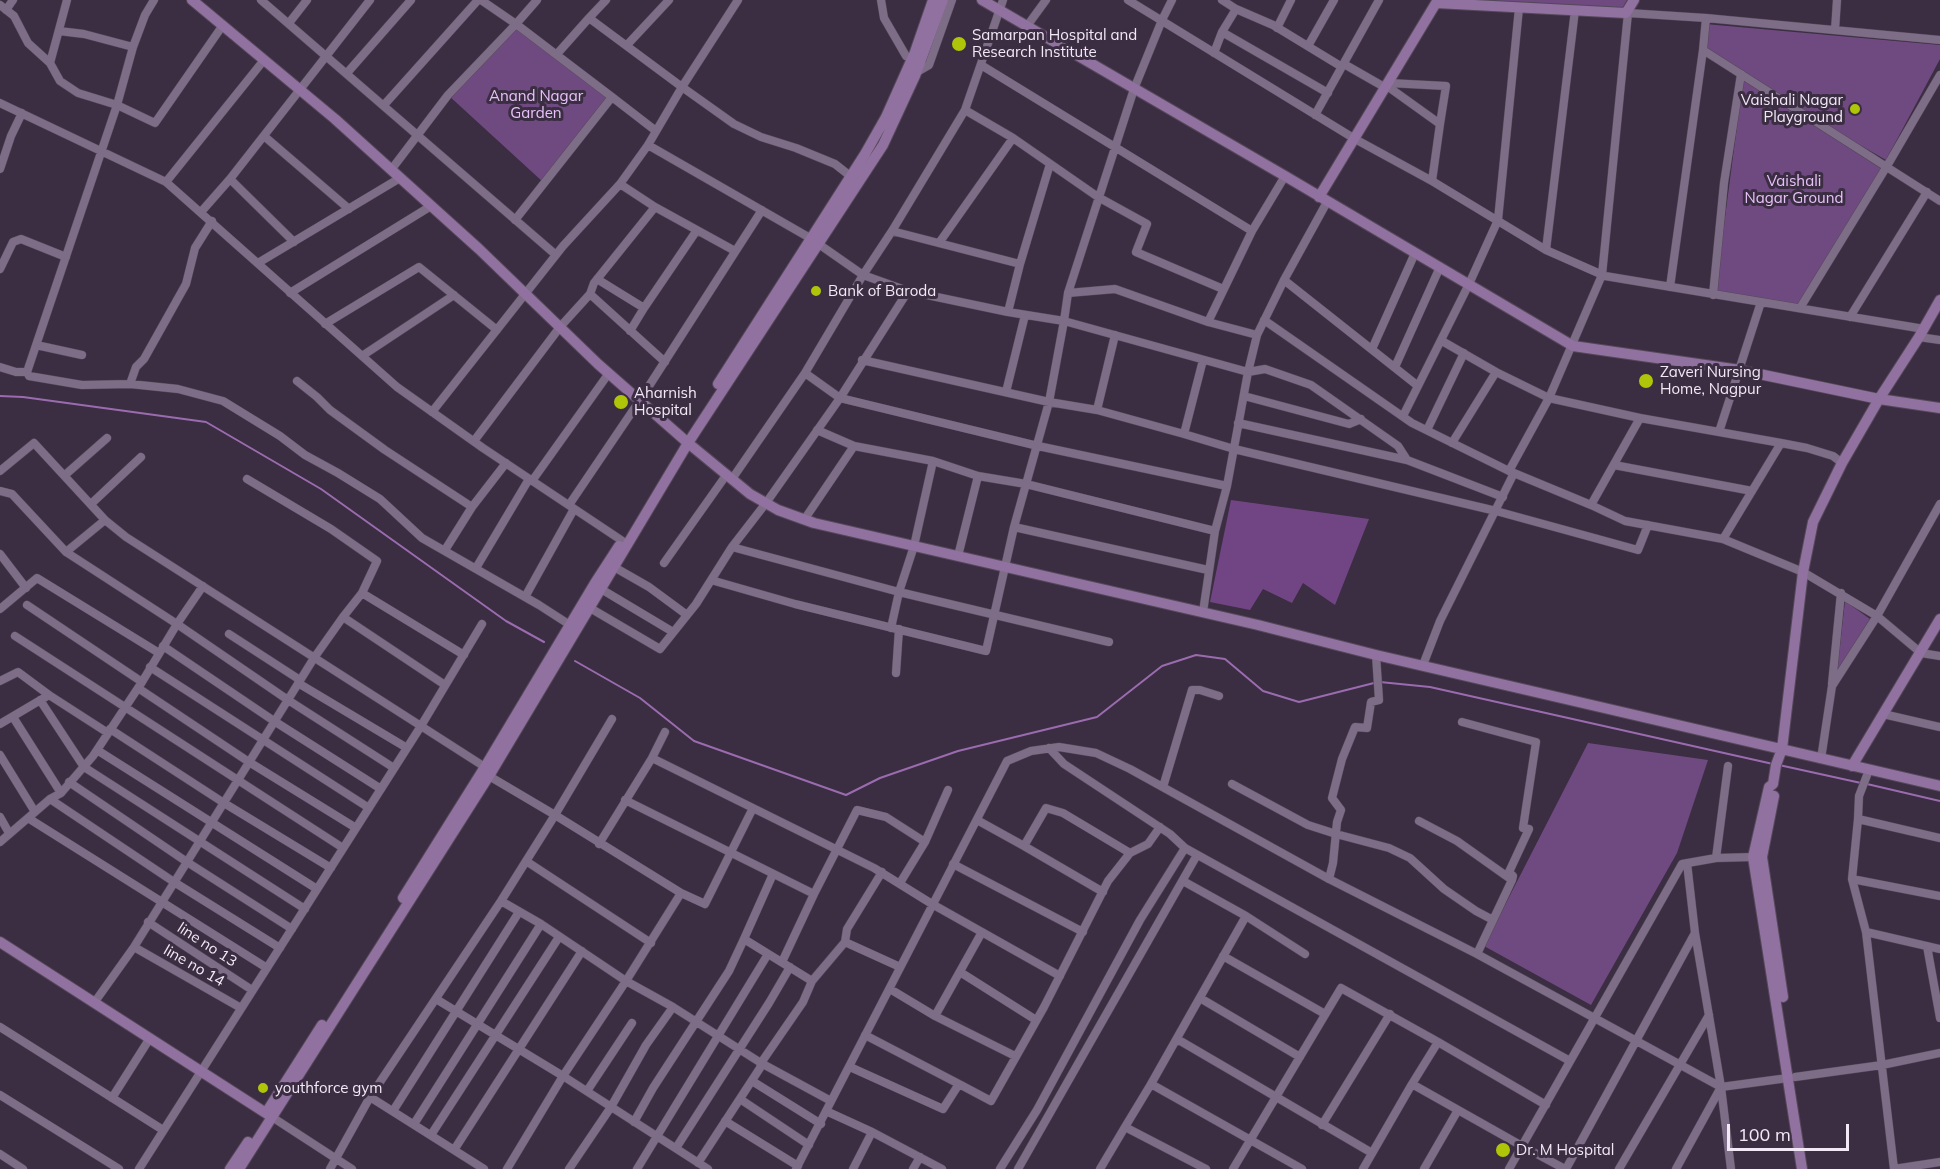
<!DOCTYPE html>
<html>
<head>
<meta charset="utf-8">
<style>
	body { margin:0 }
	#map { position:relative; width:1940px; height:1169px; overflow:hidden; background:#3b2d42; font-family:Mulish,sans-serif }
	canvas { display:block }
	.scale { position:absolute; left:1727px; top:1124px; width:122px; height:27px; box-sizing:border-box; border:3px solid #f2e8f6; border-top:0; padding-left:8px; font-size:18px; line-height:21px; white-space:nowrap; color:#f2e8f6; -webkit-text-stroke:4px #3b2d42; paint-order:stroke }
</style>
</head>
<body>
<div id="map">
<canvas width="1940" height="1169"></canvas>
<div class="scale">100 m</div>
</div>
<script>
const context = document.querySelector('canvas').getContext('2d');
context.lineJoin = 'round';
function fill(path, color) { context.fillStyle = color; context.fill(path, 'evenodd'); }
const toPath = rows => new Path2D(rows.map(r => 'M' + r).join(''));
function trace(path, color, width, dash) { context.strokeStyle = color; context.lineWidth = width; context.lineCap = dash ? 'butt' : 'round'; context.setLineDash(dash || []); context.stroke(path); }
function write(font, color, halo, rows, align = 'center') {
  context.font = font + ' Mulish,sans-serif'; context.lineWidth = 6; context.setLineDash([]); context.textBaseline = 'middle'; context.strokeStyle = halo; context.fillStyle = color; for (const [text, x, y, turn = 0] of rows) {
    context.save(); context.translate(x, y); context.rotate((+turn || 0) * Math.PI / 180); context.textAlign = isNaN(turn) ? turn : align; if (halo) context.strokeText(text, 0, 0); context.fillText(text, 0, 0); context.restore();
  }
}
const green = toPath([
	[1495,0,1627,0,1621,11,1495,3],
	[516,24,612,97,543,182,448,95],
	[1705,24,1940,45,1940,59,1886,160,1706,57],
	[1743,80,1882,169,1799,307,1715,294],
	[1845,601,1870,619,1837,671],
	[1588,743,1708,760,1677,853,1591,1005,1484,946]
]);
const forest = toPath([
	[1231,500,1369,519,1335,605,1303,583,1292,603,1263,589,1250,610,1210,602]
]);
const stream = toPath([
	[0,396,23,397,206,422,321,489,506,621,544,642],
	[575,661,640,698,694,741,846,795,880,778,958,751,1097,717,1162,666,1196,655,1225,659,1263,691,1299,702,1374,683],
	[1380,682,1430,687,1773,764],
	[1779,765,1861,783],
	[1867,784,1940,801]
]);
const street = toPath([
	[67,0,50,63,60,81,78,93,117,105,155,123,223,25],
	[154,0,145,15,133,47,117,105,27,372,29,376,82,385,130,384,136,367,144,359,186,284,195,248,212,221],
	[261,0,556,255],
	[481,0,516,24,537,0],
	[606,0,589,18,682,87,734,124,761,137,796,148,835,164,854,179],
	[738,0,682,87,648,145,810,238,863,275,908,291,1008,312,1064,321,1068,293,1134,89,1162,20,1172,0],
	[881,0,884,18,906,56],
	[1128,0,1355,139,1432,181,1546,250,1605,276,1924,329],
	[1222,0,1236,9],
	[0,5,14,16,28,43,50,63],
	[6,10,13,0],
	[1628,13,1706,18,1703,50,1940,201],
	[1706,18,1940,40],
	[289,23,307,0],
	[1027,26,1046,0],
	[1277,28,1291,0],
	[1835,30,1837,0],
	[59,31,84,34,133,47],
	[1222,32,1328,93],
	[627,45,669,0],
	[1308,46,1334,0],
	[1214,53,1222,32,1236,9,1273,25,1342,67],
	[557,54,589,18],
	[1344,64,1386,88],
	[981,65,1252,231],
	[917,72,929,65,952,0],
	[347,73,411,0],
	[1389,83,1446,86,1440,124],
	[1387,86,1440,124,1432,181],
	[612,97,656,131],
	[0,103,166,182,397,387,483,448,627,544],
	[384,105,478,0],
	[965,110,1013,138,1098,197,1147,224,1136,252,1223,289],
	[1315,115,1379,0],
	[264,136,349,209],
	[0,169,11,136,22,113],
	[391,170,448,95,516,24,612,97,515,220],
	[166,182,264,60],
	[620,184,655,207,735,251],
	[201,212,230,179],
	[892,231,965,110,1003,0],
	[294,242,230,179,370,0],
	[939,243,1013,138],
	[1546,250,1575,10],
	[258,263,400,178],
	[0,269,13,242,21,239,66,257],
	[597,279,644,308,697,230],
	[1284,280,1418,386],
	[1670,287,1703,50],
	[908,291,840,398,1038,446,1227,486],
	[290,293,431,206],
	[1068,293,1115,289,1208,322,1252,231,1285,176],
	[590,294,594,283,655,207],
	[1713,295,1724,183,1741,74],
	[1800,308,1887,166,1940,75],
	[1008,312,1020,264,1050,164],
	[1850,317,1927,192],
	[1264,320,1412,423,1509,471,1549,398,1602,275,1628,13,1626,13],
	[1208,322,1257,335],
	[325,324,419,267,497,330],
	[630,331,644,308],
	[1919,337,1940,340],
	[1442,341,1496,372,1549,398,1640,418,1591,505,1509,471],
	[36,345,82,355],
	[1372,349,1415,253],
	[362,356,454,295],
	[862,360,1049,402,1097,410,1184,434,1203,360],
	[0,367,16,372,27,372],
	[1395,367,1440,267],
	[297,381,317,397,330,410,385,450,472,507,506,463],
	[130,384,178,389,223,401,280,436,305,455,338,473,380,499,422,538,539,605,570,625],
	[1006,392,1025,315],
	[1244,396,1349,424,1361,419],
	[1097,410,1115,335],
	[432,412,563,246,620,184,648,145],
	[1403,416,1469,284,1498,220,1519,8],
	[1640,418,1781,443,1723,539,1803,572,1877,616,1832,686,1821,759],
	[1238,423,1407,460,1398,446,1311,385,1265,369,1248,372,1257,335,1284,280,1327,202],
	[1427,430,1464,353],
	[1719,432,1761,302],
	[1184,434,1234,449,1496,511,1638,550,1648,525],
	[474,441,560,327,590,294,665,362],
	[1452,443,1496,372],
	[1781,443,1807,448,1833,456,1842,463],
	[854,446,933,461],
	[1407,460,1503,497],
	[1614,465,1752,491],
	[0,471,34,443,105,520,126,537,488,769],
	[65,475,107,438],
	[247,479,331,529,377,561,362,593,343,617],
	[732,479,805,373],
	[532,481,609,373],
	[0,491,12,494,66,552],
	[91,504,141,457],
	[1940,504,1877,616,1921,653,1940,656],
	[569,505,640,400,762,210],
	[1591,505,1625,521,1723,539],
	[105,520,66,552,177,624,288,700,394,768],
	[804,520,854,446,817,430],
	[1014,527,1208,570],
	[732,547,899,592,1109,642],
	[445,550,472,507],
	[0,554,26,588],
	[958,556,978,476],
	[664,563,727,474],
	[614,567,649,587,687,615],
	[476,568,529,479],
	[711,580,795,604,986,651,1014,527,1049,402,1064,321,1248,372,1227,486,1215,531,1203,612],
	[601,589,673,632],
	[362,593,464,655],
	[525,597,574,509],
	[27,605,142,682],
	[590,608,660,649,696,604,732,547,766,503,840,398,805,373,863,275,892,231,1020,264],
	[0,609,37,578,159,653],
	[891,628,899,592,914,546,933,461,978,476,1026,484,1215,531],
	[229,634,300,680],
	[15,636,343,848],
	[163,646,274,721,381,789],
	[1423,665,1440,621,1514,473],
	[150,667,369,808],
	[896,673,899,629],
	[0,681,18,672,49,695],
	[298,683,407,748],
	[1832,684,1841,593],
	[138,688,249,762,356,828],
	[40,700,84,767,305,909],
	[1883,714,1940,727],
	[13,717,61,793],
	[1462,722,1536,742,1523,828,1529,829,1509,872,1513,876,1512,880,1477,954],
	[0,724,49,695,108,733],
	[110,729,224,803,331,868],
	[1049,748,1064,764,1170,834,1185,848,1570,1061],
	[97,750,317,889],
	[0,755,35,812],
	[652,758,665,732],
	[69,782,187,862,292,929],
	[1232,784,1308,825,1336,834,1389,848,1410,858,1444,889,1476,911,1493,920],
	[1163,787,1192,690,1200,690,1219,696],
	[50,799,174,882,280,948],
	[625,800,814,894,857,810,886,817,925,842],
	[0,817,9,833],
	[28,818,267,968],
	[1858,819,1859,796,1869,770],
	[977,820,1024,846],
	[1419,821,1457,841,1512,880],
	[1940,838,1858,819,1852,879,1866,932,1940,949],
	[0,842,50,799,61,793,93,756,142,682,177,624,203,586],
	[599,844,652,758,874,868,932,904,1060,976],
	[1716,858,1728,766],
	[526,861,651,943],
	[1687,863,1695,933],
	[953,864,1083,932],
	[882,872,847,929,845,942,900,967],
	[1329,879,1333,863,1337,822,1341,810,1332,798,1342,759,1355,727,1367,728,1371,702,1379,700,1376,655],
	[1852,879,1940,896],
	[900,883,925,842,948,790],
	[1103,892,1024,846,1046,808,1063,813,1130,853],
	[681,893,705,904,753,808],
	[501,901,541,924,626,981,681,893,555,815,612,719],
	[1246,916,1305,954],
	[148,922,252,990],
	[982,932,935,1016,1015,1056],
	[1866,932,1894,1169,1940,1162],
	[744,939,773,874],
	[1927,946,1940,1018],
	[134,947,241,1008],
	[1223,956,1325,1014],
	[782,962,814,894],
	[960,972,1036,1020],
	[812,981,845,942],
	[890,989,935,1016],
	[1200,998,1300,1057],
	[436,999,563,1076,708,1169],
	[94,1003,134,947,314,658,343,617,445,685],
	[0,1027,163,1130],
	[865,1035,959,1084],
	[1177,1039,1372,1153],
	[1438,1042,1546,1105],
	[850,1067,943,1109,959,1084,991,1101,1044,1007,1108,881,1130,853,1148,844,1160,827],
	[1795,1077,1882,1065,1940,1053],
	[752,1081,821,1124],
	[1151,1084,1246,916,1183,881],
	[1721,1087,1788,1078],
	[587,1091,632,1023],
	[0,1095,119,1169],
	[370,1097,484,1169],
	[112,1098,150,1038],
	[740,1099,809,1145],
	[393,1111,519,912],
	[826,1111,872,1132,942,1169],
	[272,1117,352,1169],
	[725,1121,798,1166],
	[634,1122,653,1088,729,971,744,939,812,981,803,1002,761,1063,831,1101],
	[414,1124,541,924],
	[1322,1125,1390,1014],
	[1125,1127,1151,1084,1302,1169],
	[431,1135,559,937],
	[676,1148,769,1003,790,967],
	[454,1150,582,951],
	[0,1154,23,1169],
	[139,1169,421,726,482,624],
	[330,1169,370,1097,501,901,555,815,489,776],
	[507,1169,563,1076,626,981,673,1007,761,1063,760,1068,698,1163],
	[569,1169,611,1107,646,1045,673,1007],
	[637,1169,768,954],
	[796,1169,1007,761,1031,751,1059,747,1096,753,1130,769,1329,879,1477,954,1721,1087,1676,1169],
	[853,1169,872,1132],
	[913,1169,920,1157],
	[1000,1169,1037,1110,1140,920,1185,848],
	[1018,1169,1197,855],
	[1100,1169,1125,1127,1206,1169],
	[1233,1169,1341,988,1438,1042,1412,1084,1522,1146,1509,1169],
	[1363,1169,1412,1084],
	[1424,1169,1458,1110],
	[1565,1169,1522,1146,1682,864,1716,858,1753,857],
	[1566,1169,1695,933,1721,1087,1731,1169],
	[1619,1169,1709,1015]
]);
const secondary = toPath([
	[192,0,335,119,479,249,598,364,688,443,750,494,778,510,814,523,1258,625,1376,655,1940,786],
	[982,0,1285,176,1573,346,1740,370,1879,399,1940,408],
	[1319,197,1436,3,1626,13,1634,0],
	[718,384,865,154,886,117,915,52,933,0],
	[1852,766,1940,619],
	[1774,796,1762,857,1783,997],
	[403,898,485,767,595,583,619,546],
	[0,942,272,1117],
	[266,1113,322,1025],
	[230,1169,248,1142],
	[239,1169,492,771,688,443,883,145,915,76,943,0],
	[1802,1169,1753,857,1769,787,1773,784,1776,765,1782,749,1803,572,1813,522,1842,463,1879,399,1919,337,1940,300]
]);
const markers = [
	[959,44,8,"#aec509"],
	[1855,109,6,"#aec509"],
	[816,291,6,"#aec509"],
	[1646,381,8,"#aec509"],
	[621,402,8,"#aec509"],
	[263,1088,6,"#aec509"],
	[1503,1150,8,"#aec509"]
];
const poiNames = [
	["Samarpan Hospital and",972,35],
	["Research Institute",972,52],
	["Vaishali Nagar",1843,100,"right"],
	["Playground",1843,117,"right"],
	["Bank of Baroda",828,291],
	["Zaveri Nursing",1660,372],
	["Home, Nagpur",1660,389],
	["Aharnish",634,393],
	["Hospital",634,410],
	["youthforce gym",275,1088],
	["Dr. M Hospital",1516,1150]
];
const parkNames = [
	["Anand Nagar",536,96],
	["Garden",536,113],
	["Vaishali",1794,181],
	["Nagar Ground",1794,198]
];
const streetNames = [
	["line no 13",207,945,33],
	["line no 14",194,966,30]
];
fill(green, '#6f4a80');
fill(forest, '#714584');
trace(stream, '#9a6caf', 2);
trace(street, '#544859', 9);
trace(secondary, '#544859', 12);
trace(street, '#7e6d86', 8);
trace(secondary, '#90719f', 10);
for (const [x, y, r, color] of markers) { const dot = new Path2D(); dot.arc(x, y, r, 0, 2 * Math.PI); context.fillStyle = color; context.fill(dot); trace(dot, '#3b2d42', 2); }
write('15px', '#f2e8f6', '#3b2d42', poiNames, 'left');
write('15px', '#e7c2f9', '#3b2d42', parkNames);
write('15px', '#f2e8f6', '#3b2d42', streetNames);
</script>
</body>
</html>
